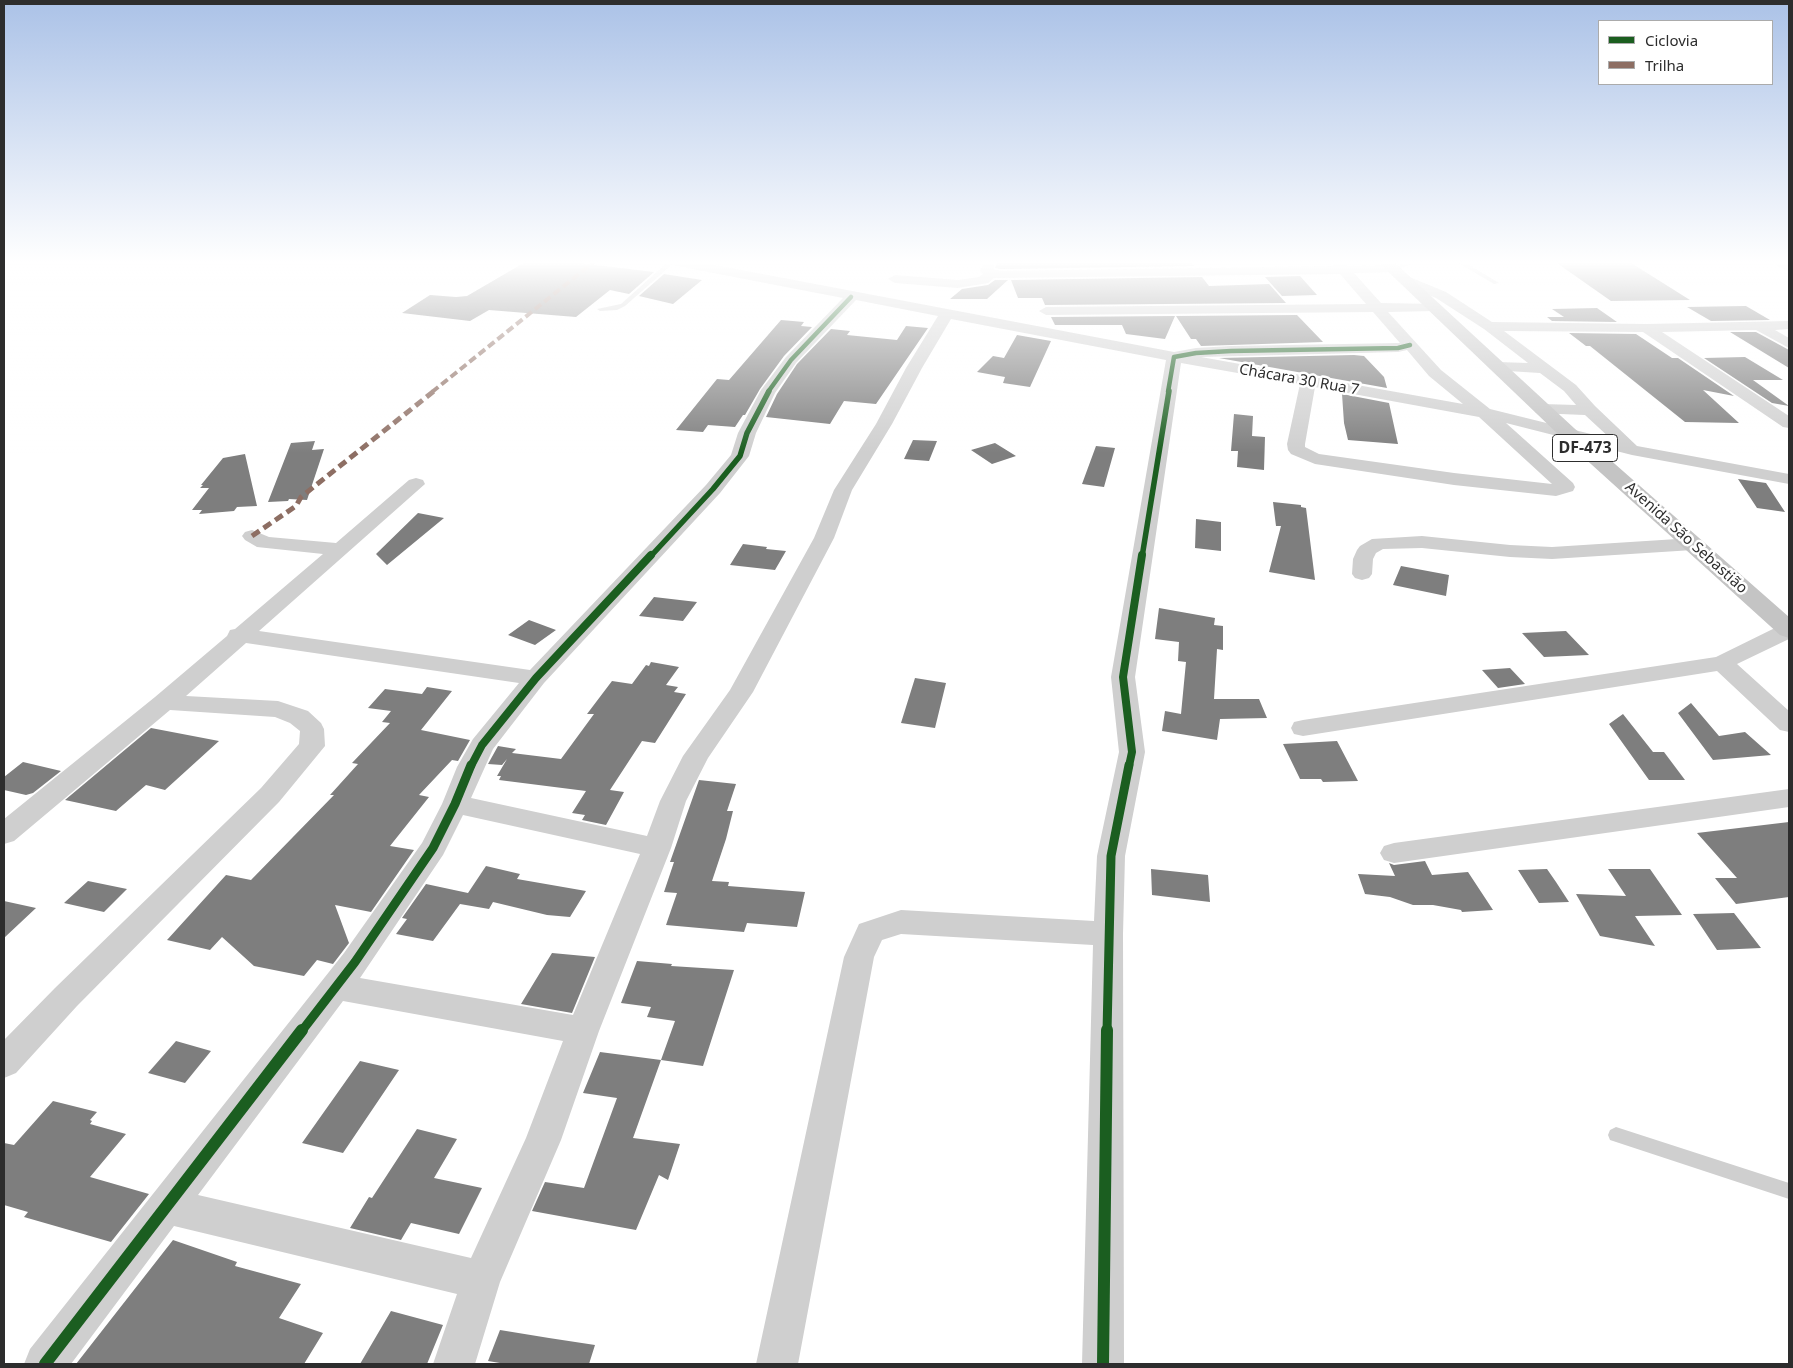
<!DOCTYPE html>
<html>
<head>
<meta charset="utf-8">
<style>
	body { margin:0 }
	#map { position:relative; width:1793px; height:1368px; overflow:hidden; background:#fff; font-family:"Noto Sans",sans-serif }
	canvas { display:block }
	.frame { position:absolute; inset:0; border:5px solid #2d2d2d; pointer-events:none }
	.legend { position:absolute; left:1598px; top:20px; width:175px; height:65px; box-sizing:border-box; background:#fff; border:1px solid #ababab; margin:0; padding:6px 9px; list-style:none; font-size:15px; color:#2d2d2d }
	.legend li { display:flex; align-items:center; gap:10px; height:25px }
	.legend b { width:25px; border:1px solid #ababab }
</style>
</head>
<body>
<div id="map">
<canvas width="1793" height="1368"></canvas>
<div class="frame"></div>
<ul class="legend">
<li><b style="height:6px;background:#1b5e20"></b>Ciclovia</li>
<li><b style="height:6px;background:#8d6e63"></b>Trilha</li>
</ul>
</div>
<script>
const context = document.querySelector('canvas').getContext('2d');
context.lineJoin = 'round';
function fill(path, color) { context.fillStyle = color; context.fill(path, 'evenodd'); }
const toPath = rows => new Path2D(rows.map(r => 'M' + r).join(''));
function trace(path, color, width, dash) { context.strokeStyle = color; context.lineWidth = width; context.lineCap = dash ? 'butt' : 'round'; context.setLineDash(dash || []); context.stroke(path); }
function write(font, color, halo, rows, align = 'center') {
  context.font = font + ' "Noto Sans",sans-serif'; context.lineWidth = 5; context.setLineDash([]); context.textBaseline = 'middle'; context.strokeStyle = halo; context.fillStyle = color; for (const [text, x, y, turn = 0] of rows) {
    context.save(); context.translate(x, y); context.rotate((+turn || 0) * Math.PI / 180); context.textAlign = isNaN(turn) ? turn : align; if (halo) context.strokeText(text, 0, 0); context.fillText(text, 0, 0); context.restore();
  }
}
const building = toPath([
	[527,261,563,261,654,272,629,294,610,290,576,317,489,310,470,321,402,313,430,295,456,297,467,296],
	[998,261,1190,261,1194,266,1001,269,995,268],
	[1554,261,1628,261,1690,300,1611,301],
	[664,274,702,280,673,304,639,296],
	[1300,276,1317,295,1282,296,1265,277],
	[1202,277,1209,286,1269,284,1286,303,1045,305,1042,298,1018,298,1011,280],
	[995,280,1008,280,987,299,950,299,962,289,988,285],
	[1746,306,1770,320,1711,321,1687,307],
	[1597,308,1617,322,1552,321,1547,317,1564,317,1552,309],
	[1297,315,1323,342,1201,346,1196,339,1191,339,1176,316],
	[1175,316,1165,339,1126,334,1122,325,1055,325,1051,317],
	[781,320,804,322,801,326,812,327,784,356,760,389,745,415,743,415,735,427,708,425,703,432,676,430,717,379,729,380],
	[906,326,928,328,876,404,844,401,830,424,766,417,777,394,797,364,831,329,850,331,847,335,897,340],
	[1730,332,1756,332,1789,350,1789,368],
	[1569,333,1636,334,1672,358,1678,358,1734,396,1703,390,1739,423,1685,422,1590,346,1586,346],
	[1017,335,1051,341,1030,387,1003,383,1005,377,977,372,993,356,1004,358],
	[1354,355,1364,356,1384,377,1387,388,1219,358],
	[1745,357,1783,380,1753,380,1789,406,1772,403,1704,358],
	[1342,394,1389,403,1398,444,1348,440,1344,423],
	[1234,414,1253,416,1252,436,1265,437,1264,470,1237,467,1238,451,1231,451],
	[913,440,937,441,929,461,904,459],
	[315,441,312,450,324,449,307,500,289,499,288,501,268,502,291,443],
	[995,443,1016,456,992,464,971,450],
	[1096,446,1115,448,1104,487,1082,484],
	[245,454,257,506,237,507,234,511,199,514,202,510,192,510,209,488,200,488,203,485,201,485,223,458],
	[1738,479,1766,483,1785,512,1757,508],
	[1273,502,1301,505,1301,507,1306,508,1315,580,1269,572,1281,526,1276,526],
	[418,513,444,518,387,565,376,554],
	[1196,519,1221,522,1221,551,1195,548],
	[743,544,767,547,766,549,786,551,775,570,730,565],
	[1401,566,1449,575,1446,596,1393,585],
	[654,597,697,602,683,621,639,616],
	[1159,608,1215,618,1214,625,1223,626,1223,650,1217,649,1214,699,1259,699,1267,718,1220,719,1217,740,1162,731,1165,711,1181,714,1186,662,1178,661,1179,642,1155,639],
	[529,620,556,630,535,645,508,635],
	[1566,631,1589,655,1544,657,1522,633],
	[651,662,679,667,666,685,678,687,674,692,686,694,655,743,642,741,610,790,624,792,606,825,582,820,585,815,572,813,586,791,499,780,501,776,497,776,507,759,502,765,488,764,498,746,516,749,512,753,561,759,594,714,587,714,612,681,632,684,646,665,649,666],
	[1510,668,1525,684,1498,688,1482,670],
	[915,678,946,683,935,728,901,723],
	[427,687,452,691,421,730,470,740,458,761,452,760,419,795,429,797,390,846,414,850,371,912,335,905,349,943,333,964,317,960,304,976,254,966,222,937,210,950,167,940,226,875,251,880,334,795,330,795,358,764,352,763,390,723,382,722,391,711,368,708,385,689,422,694],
	[1691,703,1719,736,1745,732,1771,755,1713,760,1678,713],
	[1623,714,1653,752,1664,752,1685,780,1649,780,1609,724],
	[151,728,219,741,165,790,146,785,116,811,65,800],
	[1337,741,1358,781,1323,782,1321,779,1300,779,1283,744],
	[23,762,61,771,33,793,26,795,4,790,4,777],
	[699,780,736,784,727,811,733,811,726,839,712,881,729,882,728,886,805,892,797,927,747,923,744,932,666,925,677,893,664,892,674,862,670,862],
	[1789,822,1789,897,1736,904,1715,878,1737,878,1697,833],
	[1425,861,1432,875,1468,872,1493,910,1462,912,1461,910,1433,905,1413,905,1390,897,1365,894,1358,874,1395,876,1389,863,1394,865],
	[486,866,520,874,517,879,586,891,570,917,547,915,493,902,489,909,460,904,433,941,396,934,407,919,402,918,426,884,468,893],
	[1151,869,1208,875,1210,902,1152,895],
	[1547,869,1556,882,1569,902,1539,903,1518,870],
	[1608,869,1650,869,1682,915,1635,916,1655,946,1600,936,1576,894,1626,896],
	[88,881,127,889,104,912,64,903],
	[4,901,36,908,4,938],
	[1734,913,1761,948,1717,950,1693,914],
	[552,953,595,957,572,1013,521,1004],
	[637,961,672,964,671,966,734,970,703,1066,661,1060,675,1021,647,1017,651,1007,621,1003],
	[176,1041,211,1051,185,1083,148,1073],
	[600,1052,661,1060,633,1138,680,1144,668,1180,659,1175,636,1230,532,1211,545,1182,584,1188,617,1098,583,1093],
	[360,1061,399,1070,343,1153,302,1143],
	[53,1101,97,1112,90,1120,92,1121,90,1124,126,1134,90,1177,149,1194,111,1242,24,1217,28,1212,4,1205,4,1143,14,1145],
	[417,1129,457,1139,434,1178,482,1188,459,1234,411,1223,401,1240,350,1228,369,1197,372,1198],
	[173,1240,237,1262,235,1266,301,1284,279,1318,323,1333,304,1364,76,1364],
	[391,1311,443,1325,427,1364,360,1364],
	[500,1330,549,1338,595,1345,589,1364,506,1364,488,1361]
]);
const lane = toPath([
	[669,261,676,261,625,306,617,310,600,311,597,309,621,304,669,261],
	[1410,261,1420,261,1396,270,1391,269,1410,261],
	[1455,261,1463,261,1499,283,1494,284,1455,261],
	[1616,1127,1789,1183,1789,1199,1610,1140,1608,1135,1610,1130,1616,1127]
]);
const street = toPath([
	[666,261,694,261,1174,352,1196,348,1231,346,1400,343,1373,312,1046,315,1039,311,1046,307,1366,304,1340,274,994,278,988,283,958,288,895,283,888,279,895,275,958,280,979,277,983,274,980,271,984,261,996,261,993,269,1001,271,1334,266,1330,261,1343,261,1347,266,1394,265,1400,269,1399,272,1354,273,1381,303,1439,304,1441,307,1439,310,1434,311,1388,312,1441,370,1490,409,1611,439,1585,415,1536,413,1534,409,1536,405,1542,404,1576,405,1564,391,1540,373,1492,370,1489,367,1492,364,1497,362,1528,363,1484,329,1436,298,1402,284,1400,281,1402,278,1412,278,1446,292,1492,322,1646,324,1789,321,1789,329,1775,330,1789,338,1789,348,1756,330,1662,332,1789,416,1789,428,1783,427,1643,332,1504,331,1576,385,1595,406,1637,446,1789,474,1789,484,1632,455,1506,423,1573,483,1575,487,1573,491,1556,496,1454,485,1315,464,1291,454,1288,450,1287,444,1300,384,1181,363,1135,677,1145,752,1125,856,1123,934,1124,1364,1082,1364,1093,945,901,934,882,940,874,957,798,1364,756,1364,844,957,859,924,901,910,1094,921,1097,856,1119,752,1111,677,1166,360,951,319,922,368,892,424,852,490,834,538,753,692,708,758,686,801,671,848,599,1031,561,1140,500,1282,475,1364,433,1364,457,1294,174,1226,71,1364,24,1364,30,1349,344,953,422,843,442,804,457,767,473,739,519,683,246,643,186,696,278,701,308,711,321,723,324,729,325,746,279,802,77,1006,16,1073,4,1078,4,1040,55,988,261,788,299,744,300,731,290,723,275,717,170,710,14,841,4,844,4,819,155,697,227,636,230,630,235,629,323,554,257,547,245,540,242,536,245,532,252,530,269,537,336,543,409,480,416,478,423,480,425,484,259,631,530,670,706,485,731,455,738,433,761,390,786,357,843,298,672,265,666,261],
	[856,300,938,316,906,368,876,424,834,490,814,538,730,690,683,756,660,801,647,836,471,798,493,749,544,683,720,493,749,456,756,433,775,393,796,363,856,300],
	[1407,350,1429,376,1463,404,1201,357,1398,352,1407,350],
	[1315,387,1479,417,1552,484,1454,473,1319,454,1305,447,1305,444,1315,387],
	[463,815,640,854,573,1015,360,978,443,855,463,815],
	[343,1001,563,1041,526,1138,471,1258,198,1195,343,1001],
	[1771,261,1789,262,1789,271,1773,264,1771,261],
	[1422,536,1510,545,1552,547,1693,538,1700,540,1703,544,1700,548,1693,550,1552,559,1510,557,1422,548,1383,549,1376,553,1373,559,1372,574,1369,578,1362,580,1355,578,1352,574,1353,559,1357,550,1360,546,1372,539,1422,536],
	[1789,623,1789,639,1737,664,1789,711,1789,732,1780,730,1717,671,1303,736,1294,734,1291,728,1294,722,1303,720,1716,657,1781,625,1789,623],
	[1789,789,1789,807,1394,863,1384,860,1380,853,1384,846,1394,843,1789,789]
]);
const primary = toPath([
	[1377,261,1393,261,1574,428,1789,617,1789,638,1780,635,1560,436,1377,261]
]);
const quietFar1 = toPath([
	[432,392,595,261]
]);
const quiet = toPath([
	[252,536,296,506,301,497,434,391]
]);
const cyclewayFar4 = toPath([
	[768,392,791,360,851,297],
	[1168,392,1174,357,1196,353,1231,351,1398,348,1410,345]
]);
const cyclewayFar3 = toPath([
	[650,557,713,489,740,456,747,433,769,391],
	[1142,557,1169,391]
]);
const cyclewayFar2 = toPath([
	[471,766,482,745,536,678,651,555],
	[1129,766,1132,752,1123,677,1142,555]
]);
const cyclewayFar1 = toPath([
	[301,1032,355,962,433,848,455,804,471,765],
	[1107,1032,1111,856,1129,765]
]);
const cycleway = toPath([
	[45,1364,302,1030],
	[1103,1364,1107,1030]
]);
const farStreetnames = [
	["Chácara 30 Rua 7",1299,380,10],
	["Avenida São Sebastião",1686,538,42]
];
const shields = [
	[1585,448,65]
];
const shieldNames = [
	["DF-473",1585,448]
];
fill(building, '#7e7e7e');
fill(lane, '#cfcfcf');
fill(street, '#cfcfcf');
fill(primary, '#c4c4c4');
trace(quietFar1, '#8d6e63', 4, [8, 4]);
trace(quiet, '#8d6e63', 5, [9, 5]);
trace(cyclewayFar4, '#1b5e20', 4.5);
trace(cyclewayFar3, '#1b5e20', 5.5);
trace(cyclewayFar2, '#1b5e20', 8);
trace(cyclewayFar1, '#1b5e20', 9);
trace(cycleway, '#1b5e20', 12);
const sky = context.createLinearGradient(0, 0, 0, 453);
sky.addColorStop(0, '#abc2e7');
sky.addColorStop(0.58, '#fff');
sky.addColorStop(1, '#ffffff00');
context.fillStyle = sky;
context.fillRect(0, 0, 1793, 453);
write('15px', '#2d2d2d', '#fff', farStreetnames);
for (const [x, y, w] of shields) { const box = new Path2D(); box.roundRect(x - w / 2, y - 13.5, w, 27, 4); context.fillStyle = '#fff'; context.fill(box); trace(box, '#2d2d2d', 1); }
write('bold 16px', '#2d2d2d', null, shieldNames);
</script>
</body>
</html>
